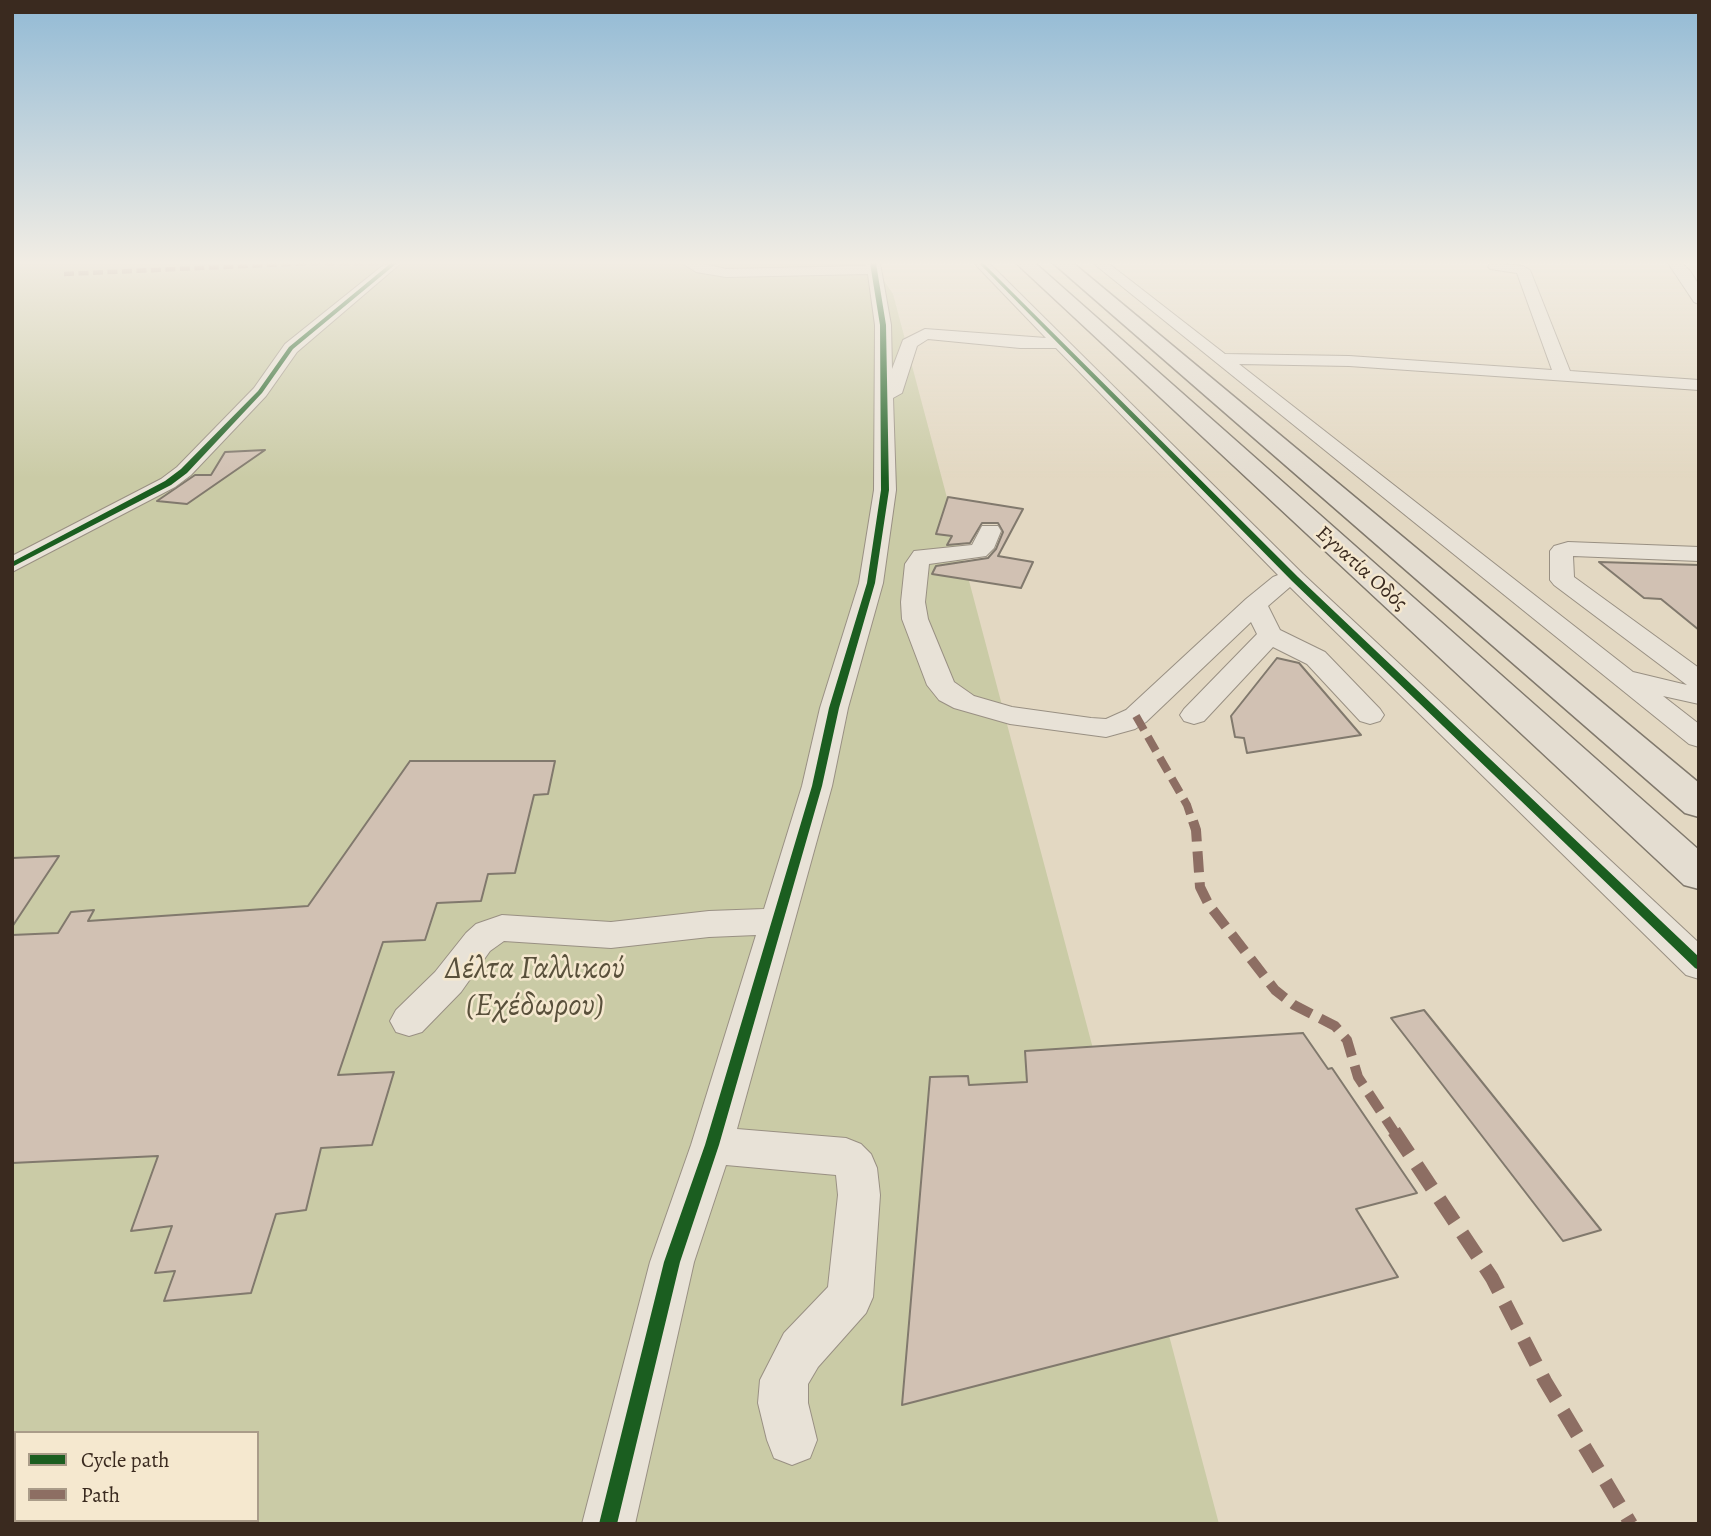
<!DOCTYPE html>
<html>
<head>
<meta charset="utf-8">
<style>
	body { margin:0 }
	#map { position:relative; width:1711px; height:1536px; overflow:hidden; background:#e3d8c2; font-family:Alegreya,serif }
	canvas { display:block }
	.frame { position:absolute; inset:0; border:14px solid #3a2a1f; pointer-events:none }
	.legend { position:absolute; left:14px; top:1431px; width:245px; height:91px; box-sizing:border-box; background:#f5e8cf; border:2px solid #aa9c89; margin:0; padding:9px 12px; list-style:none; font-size:21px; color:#3a2a1f }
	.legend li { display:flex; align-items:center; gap:14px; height:35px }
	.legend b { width:35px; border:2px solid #aa9c89 }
</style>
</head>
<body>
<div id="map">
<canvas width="1711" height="1536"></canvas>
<div class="frame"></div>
<ul class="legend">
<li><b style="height:9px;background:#1b5e20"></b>Cycle path</li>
<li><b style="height:9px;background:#8d6e63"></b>Path</li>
</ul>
</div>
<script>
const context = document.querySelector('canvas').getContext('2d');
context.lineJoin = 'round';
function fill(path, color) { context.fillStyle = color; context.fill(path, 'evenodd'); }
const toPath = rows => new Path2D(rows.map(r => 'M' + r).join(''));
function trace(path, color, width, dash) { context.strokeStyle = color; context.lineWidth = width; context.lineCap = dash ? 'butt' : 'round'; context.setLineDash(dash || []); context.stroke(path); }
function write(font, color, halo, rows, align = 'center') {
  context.font = font + ' Alegreya,serif'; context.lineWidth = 5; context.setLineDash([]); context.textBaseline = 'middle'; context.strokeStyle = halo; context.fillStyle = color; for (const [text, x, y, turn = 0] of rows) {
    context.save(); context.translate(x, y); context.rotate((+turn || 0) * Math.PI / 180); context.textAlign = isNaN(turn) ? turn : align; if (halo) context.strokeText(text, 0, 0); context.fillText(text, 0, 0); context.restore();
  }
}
const green = toPath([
	[12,263,872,263,893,294,1219,1524,12,1524],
	[16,1433,257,1433,257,1520,16,1520]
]);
const building = toPath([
	[265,450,187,504,157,501,195,475,211,475,225,452,265,450],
	[948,497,1023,509,998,556,1033,562,1021,588,932,574,936,566,988,558,996,549,1003,532,998,523,982,523,970,543,947,545,952,536,936,534,948,497],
	[1599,562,1699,565,1699,630,1661,599,1644,598,1599,562],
	[1277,658,1299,663,1361,735,1247,753,1244,738,1235,737,1231,716,1277,658],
	[410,761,555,761,548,794,534,795,515,873,488,874,481,901,437,903,425,940,383,942,338,1075,394,1072,372,1145,321,1148,306,1210,276,1214,251,1293,164,1301,175,1271,155,1273,172,1226,131,1231,158,1156,12,1163,12,935,58,933,71,912,94,910,88,921,308,906,410,761],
	[59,856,12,927,12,858,59,856],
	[1424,1010,1601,1230,1563,1241,1391,1018,1424,1010],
	[1303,1033,1328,1069,1332,1068,1417,1193,1356,1209,1398,1277,902,1405,930,1077,968,1076,969,1085,1027,1082,1025,1051,1303,1033]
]);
const minor = toPath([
	[386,263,401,263,297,352,266,396,191,475,175,487,12,572,12,556,161,479,177,467,254,388,285,344,386,263],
	[682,263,699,263,726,269,866,266,866,263,880,263,891,325,892,369,903,340,925,329,1046,338,974,263,989,263,1303,574,1699,943,1699,979,1686,975,1290,587,1268,606,1280,630,1325,652,1380,709,1384,715,1380,721,1370,724,1360,721,1307,664,1273,647,1204,721,1194,724,1184,721,1180,715,1184,709,1257,634,1251,622,1146,722,1135,729,1106,737,1010,724,954,708,939,700,927,685,902,619,901,602,905,564,914,551,972,545,982,526,998,526,1001,531,994,548,986,556,929,564,925,602,928,619,954,682,974,696,1012,707,1091,718,1106,719,1126,710,1246,599,1273,577,1278,575,1056,348,1020,348,928,339,917,346,902,393,893,398,896,490,883,583,848,708,832,786,737,1129,846,1138,861,1144,871,1154,877,1168,880,1195,873,1297,866,1313,818,1367,808,1384,808,1403,817,1440,810,1458,792,1465,774,1458,767,1440,758,1403,760,1380,784,1333,828,1287,838,1195,836,1175,726,1165,694,1262,635,1524,582,1524,650,1262,691,1145,756,935,709,937,611,948,504,941,490,951,461,992,422,1032,409,1036,396,1032,390,1021,396,1010,435,972,466,933,476,924,502,915,611,922,709,911,764,909,802,786,820,708,859,583,874,490,875,325,868,274,726,277,696,272,682,263],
	[1093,263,1108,263,1225,354,1349,356,1552,370,1517,273,1490,269,1488,266,1491,263,1523,266,1530,270,1570,371,1699,380,1699,390,1349,366,1239,364,1633,672,1687,685,1554,585,1550,580,1550,551,1554,546,1568,542,1699,547,1699,561,1573,556,1574,577,1699,668,1699,704,1663,696,1699,724,1699,747,1689,744,1093,263],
	[1668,263,1682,263,1690,271,1699,285,1699,304,1694,302,1668,263]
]);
const highway = toPath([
	[1016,263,1035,263,1699,850,1699,889,1684,885,1016,263],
	[1053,263,1073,263,1699,783,1699,817,1685,813,1053,263]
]);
const quietFar3 = toPath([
	[64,274,312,263,393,263]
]);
const quietFar2 = toPath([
	[1136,716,1187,805,1193,823]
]);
const quietFar1 = toPath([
	[1193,821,1196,830,1200,887,1209,905,1275,990,1294,1005,1335,1026,1347,1040,1358,1077,1395,1133]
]);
const quiet = toPath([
	[1394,1131,1492,1278,1545,1381,1631,1524]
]);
const cycleway = toPath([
	[391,263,397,263,293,349,262,393,187,473,171,485,12,567,12,562,165,481,181,469,258,391,289,347,391,263],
	[870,263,876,263,886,325,889,490,875,583,839,708,822,786,719,1145,680,1262,617,1524,599,1524,664,1262,705,1145,812,786,829,708,867,583,881,490,880,325,870,263],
	[979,263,983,263,1298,577,1699,957,1699,970,1695,968,1292,581,979,263]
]);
const farStreetnames = [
	["Εγνατία Οδός",1361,569,42]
];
const nearParknames = [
	["Δέλτα Γαλλικού",535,970],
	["(Εχέδωρου)",535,1007]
];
fill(green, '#cacba6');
fill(building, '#d1c1b3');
trace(building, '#81796d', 2);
trace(minor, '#999083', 2);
trace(highway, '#81796d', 3);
fill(minor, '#e8e2d7');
fill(highway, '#e4ddd1');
trace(quietFar3, '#8d6e63', 4.5, [10, 4.5]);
trace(quietFar2, '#8d6e63', 8, [16, 8]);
trace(quietFar1, '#8d6e63', 10, [21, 10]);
trace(quiet, '#8d6e63', 14, [27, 14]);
fill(cycleway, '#1b5e20');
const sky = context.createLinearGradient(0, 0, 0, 478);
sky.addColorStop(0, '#92bad5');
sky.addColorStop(0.55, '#f2ede4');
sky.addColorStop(1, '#f2ede400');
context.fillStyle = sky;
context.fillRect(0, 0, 1711, 478);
write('21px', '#3a2a1f', '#f5e8cf', farStreetnames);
write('italic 32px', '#59503b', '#f5e8cf', nearParknames);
</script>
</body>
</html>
